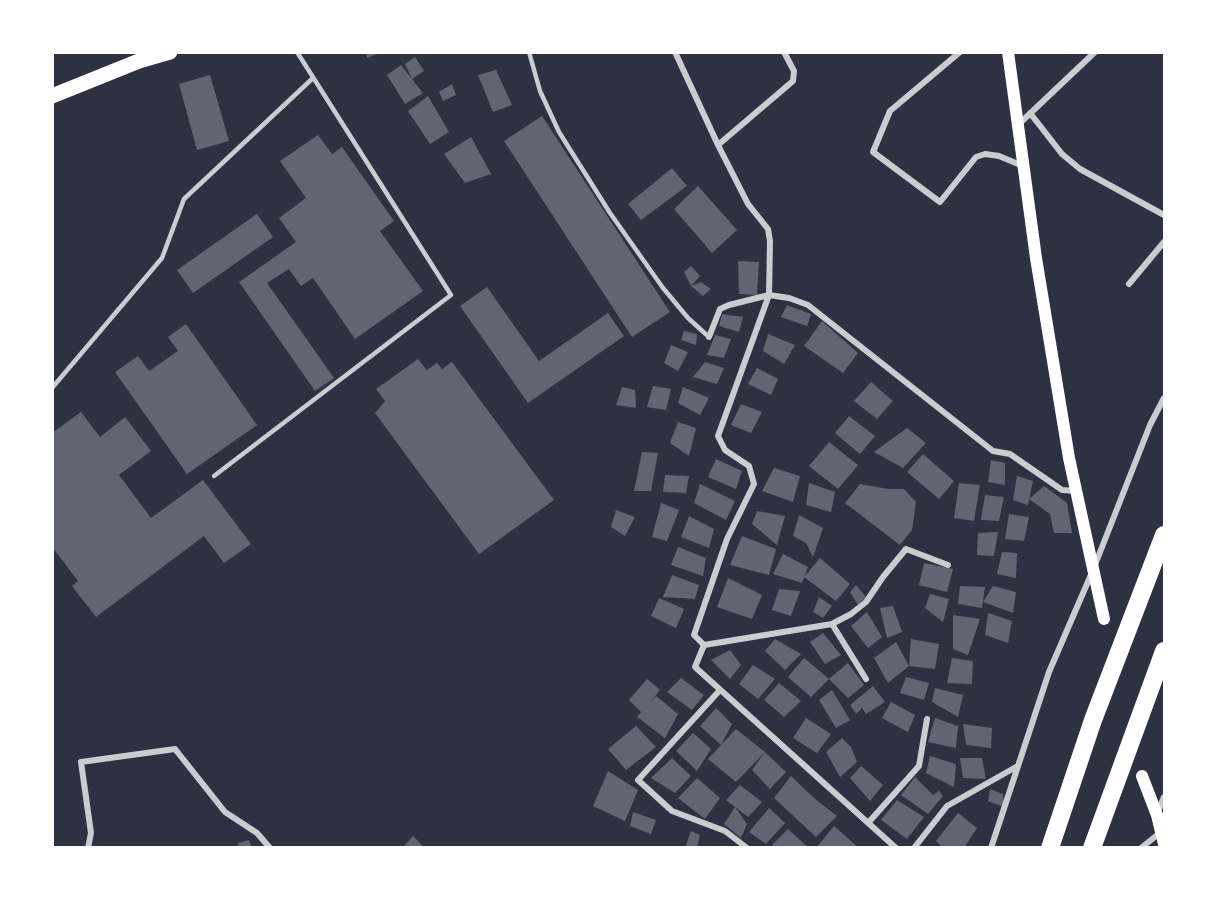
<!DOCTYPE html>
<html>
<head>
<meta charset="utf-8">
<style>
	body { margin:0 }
	#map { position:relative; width:1217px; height:900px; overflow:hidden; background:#2d3142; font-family:"Space Grotesk",sans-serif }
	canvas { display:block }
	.frame { position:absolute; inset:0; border:54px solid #fff; pointer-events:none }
</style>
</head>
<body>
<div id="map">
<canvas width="1217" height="900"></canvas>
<div class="frame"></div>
</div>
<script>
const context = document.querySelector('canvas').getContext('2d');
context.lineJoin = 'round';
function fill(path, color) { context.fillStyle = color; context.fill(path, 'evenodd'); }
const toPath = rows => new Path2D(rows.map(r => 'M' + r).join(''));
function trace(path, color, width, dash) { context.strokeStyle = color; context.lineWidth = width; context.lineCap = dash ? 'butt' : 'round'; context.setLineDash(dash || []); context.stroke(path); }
const building = toPath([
	[366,52,380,52,380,53,367,58],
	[415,57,424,71,412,79,405,64],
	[401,65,423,93,405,104,387,75],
	[496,70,512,105,493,112,478,75],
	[210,75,229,141,197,150,179,84],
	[452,84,456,95,443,101,439,92],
	[428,96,449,132,430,144,408,111],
	[542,116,670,312,632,337,504,141],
	[318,135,332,154,342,147,394,221,380,231,423,291,355,339,313,278,301,286,289,269,267,283,334,378,315,391,239,282,296,242,279,218,306,198,280,161],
	[471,137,491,174,465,183,444,154],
	[672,168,687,186,641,220,628,204],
	[698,186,737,230,712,253,674,209],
	[257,214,273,237,193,293,177,270],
	[738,261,759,262,757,295,739,294],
	[691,266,700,276,691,286,684,272],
	[701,282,711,289,703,296,691,286],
	[487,287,539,361,608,313,624,336,528,403,460,306],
	[787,305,811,314,807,326,781,317],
	[722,314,743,317,739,332,719,326],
	[822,321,858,353,843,373,804,346],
	[186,324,257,425,187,474,115,372,138,356,149,371,178,351,168,337],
	[684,331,697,334,696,345,681,340],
	[768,334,795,345,784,364,763,351],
	[715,335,731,339,724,358,707,355],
	[671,345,688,352,678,371,664,363],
	[418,359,427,370,437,363,442,369,452,362,554,500,479,554,375,413,385,401,376,389],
	[705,362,724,368,717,384,693,377],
	[757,368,778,379,771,395,748,384],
	[871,382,893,401,877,419,854,401],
	[653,386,671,389,666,410,647,407],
	[622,387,635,390,636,408,616,405],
	[683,387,709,398,700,415,678,403],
	[741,404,762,412,751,433,731,425],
	[81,412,100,437,125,417,151,451,119,475,151,518,203,480,251,544,224,563,204,536,96,617,72,586,78,581,52,547,52,433],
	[849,416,875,436,860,454,835,433],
	[678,422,696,428,689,456,670,443],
	[907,428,926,443,903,468,874,452],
	[829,442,858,465,838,489,809,466],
	[642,452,658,453,651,491,634,491],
	[923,454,954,481,939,499,907,472],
	[716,459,742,471,736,489,708,477],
	[991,460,1005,463,1005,485,988,482],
	[774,468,800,476,793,502,762,491],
	[665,475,689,476,686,493,663,492],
	[1017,476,1033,481,1028,505,1013,500],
	[809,483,835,492,831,512,806,505],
	[959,483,980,485,974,521,954,518],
	[700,484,735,501,726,520,694,503],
	[860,484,888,489,904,489,916,502,912,530,900,545,845,503],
	[1044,486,1067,503,1072,533,1054,533,1050,514,1029,499],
	[985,495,1004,497,999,521,981,520],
	[661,503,679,510,667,541,652,537],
	[616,510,635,517,625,536,611,527],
	[757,511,785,516,777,545,752,524],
	[1009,514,1029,517,1024,541,1005,539],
	[799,515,823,528,813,557,806,543,793,536],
	[689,516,714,529,709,548,681,537],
	[998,532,994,556,977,555,978,533],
	[742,536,776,549,769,575,730,565],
	[678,547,706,558,703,576,671,565],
	[1002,552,1017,553,1016,578,997,574],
	[783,554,808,567,802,583,773,574],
	[820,558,850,584,836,601,804,577],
	[924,563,953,569,947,592,919,585],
	[672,575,699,585,695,599,663,597],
	[728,578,762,595,752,619,717,607],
	[856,585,866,597,858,605,850,592],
	[960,586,985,587,982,608,958,604],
	[993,586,1016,592,1013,613,983,602],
	[779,589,800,591,791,616,772,610],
	[930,594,949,599,943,622,925,608],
	[819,597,832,606,823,618,813,612],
	[659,598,684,609,676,628,651,616],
	[893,606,902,632,887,638,880,608],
	[867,612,882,637,868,648,851,626],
	[988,613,1012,621,1008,643,985,635],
	[953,615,980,619,968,655,953,649],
	[823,633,841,655,825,664,810,642],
	[775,639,801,654,785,670,765,651],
	[911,639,939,644,935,669,909,666],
	[896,642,909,666,888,683,874,658],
	[730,650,741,665,730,679,711,660],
	[804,658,829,679,811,697,788,677],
	[952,658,973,661,972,684,947,683],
	[848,663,864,685,848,698,829,679],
	[753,665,775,679,758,699,739,684],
	[906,677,929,683,924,700,900,693],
	[681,678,704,695,692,710,667,692],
	[647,679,660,690,648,705,656,696,678,714,665,738,637,717,641,712,629,700],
	[779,683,801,701,784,717,764,700],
	[873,686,885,702,866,714,862,708,856,714,850,705],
	[935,688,963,695,958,717,932,702],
	[832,690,850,720,836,728,819,700],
	[891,702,915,715,908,732,882,718],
	[716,708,732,724,721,745,700,726],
	[806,718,831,734,817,753,793,738],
	[935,718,958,726,956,748,928,742],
	[963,724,992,728,991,748,966,745],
	[636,726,656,747,626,770,608,749],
	[736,729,765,752,736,782,708,759],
	[693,733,711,749,697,771,676,751],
	[842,738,851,747,857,762,840,777,826,752],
	[765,752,786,772,770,789,752,770],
	[930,756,956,764,954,787,926,773],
	[672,758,691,776,675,793,651,778],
	[960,758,982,758,986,779,963,778],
	[861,766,883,785,870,801,850,778],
	[608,771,638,790,625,821,593,806],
	[791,776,814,798,837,816,816,837,774,798],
	[915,777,933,795,939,791,943,796,928,814,901,795],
	[697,778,720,798,705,819,678,798],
	[740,785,762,802,748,817,726,800],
	[990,789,1003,794,1004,807,988,801],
	[897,800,924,817,907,839,881,820],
	[735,807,747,824,741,838,724,824],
	[769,808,785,823,766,844,749,832],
	[633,812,656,820,651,834,630,826],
	[958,813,977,828,964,848,943,848,936,841],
	[834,826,859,848,816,848],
	[788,829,809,848,774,848,772,845],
	[691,831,700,835,697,848,685,848],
	[413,836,425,848,402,848],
	[249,840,252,848,232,848,239,845,238,843]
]);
const service = toPath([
	[529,52,540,91,559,132,610,213,663,288,688,318,709,337],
	[52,388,162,258,184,199,313,78],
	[214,476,451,295,297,52]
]);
const minor = toPath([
	[675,52,718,145,748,204,768,229,770,241,769,295,718,436,725,450,749,466,754,484,727,539,694,635,704,645,695,667,896,848],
	[960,52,890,111,873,152,940,202,976,157,985,154,999,156,1023,166],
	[1030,113,1062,154,1080,169,1164,215],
	[1019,124,1095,52],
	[718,145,793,81,794,71,784,52],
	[1129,284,1164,242],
	[709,337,720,309,729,305,769,295,789,298,808,305,993,451,1010,454,1062,490,1076,491],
	[832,624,851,614,866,602,883,577,906,549,948,565],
	[704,645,832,624,866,679],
	[720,690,638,780,672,811,725,831,747,848],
	[1157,814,1164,797],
	[868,823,919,766,927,719],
	[88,848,91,833,81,762,175,749,225,812,257,833,270,848],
	[914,848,947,806,1016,767],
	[991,848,1049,672,1093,570,1150,425,1164,398],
	[1141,848,1161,832]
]);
const secondary = toPath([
	[1008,52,1036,258,1069,458,1104,619],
	[1142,776,1157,815,1164,844]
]);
const primary = toPath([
	[52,96,139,61,170,52]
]);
const motorway = toPath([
	[1050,848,1093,720,1164,535],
	[1092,848,1164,651]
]);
fill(building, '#626471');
trace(service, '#caccd0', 4.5);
trace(minor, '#caccd0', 6);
trace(secondary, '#fff', 12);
trace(primary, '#fff', 15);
trace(motorway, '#fff', 18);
</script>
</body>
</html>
